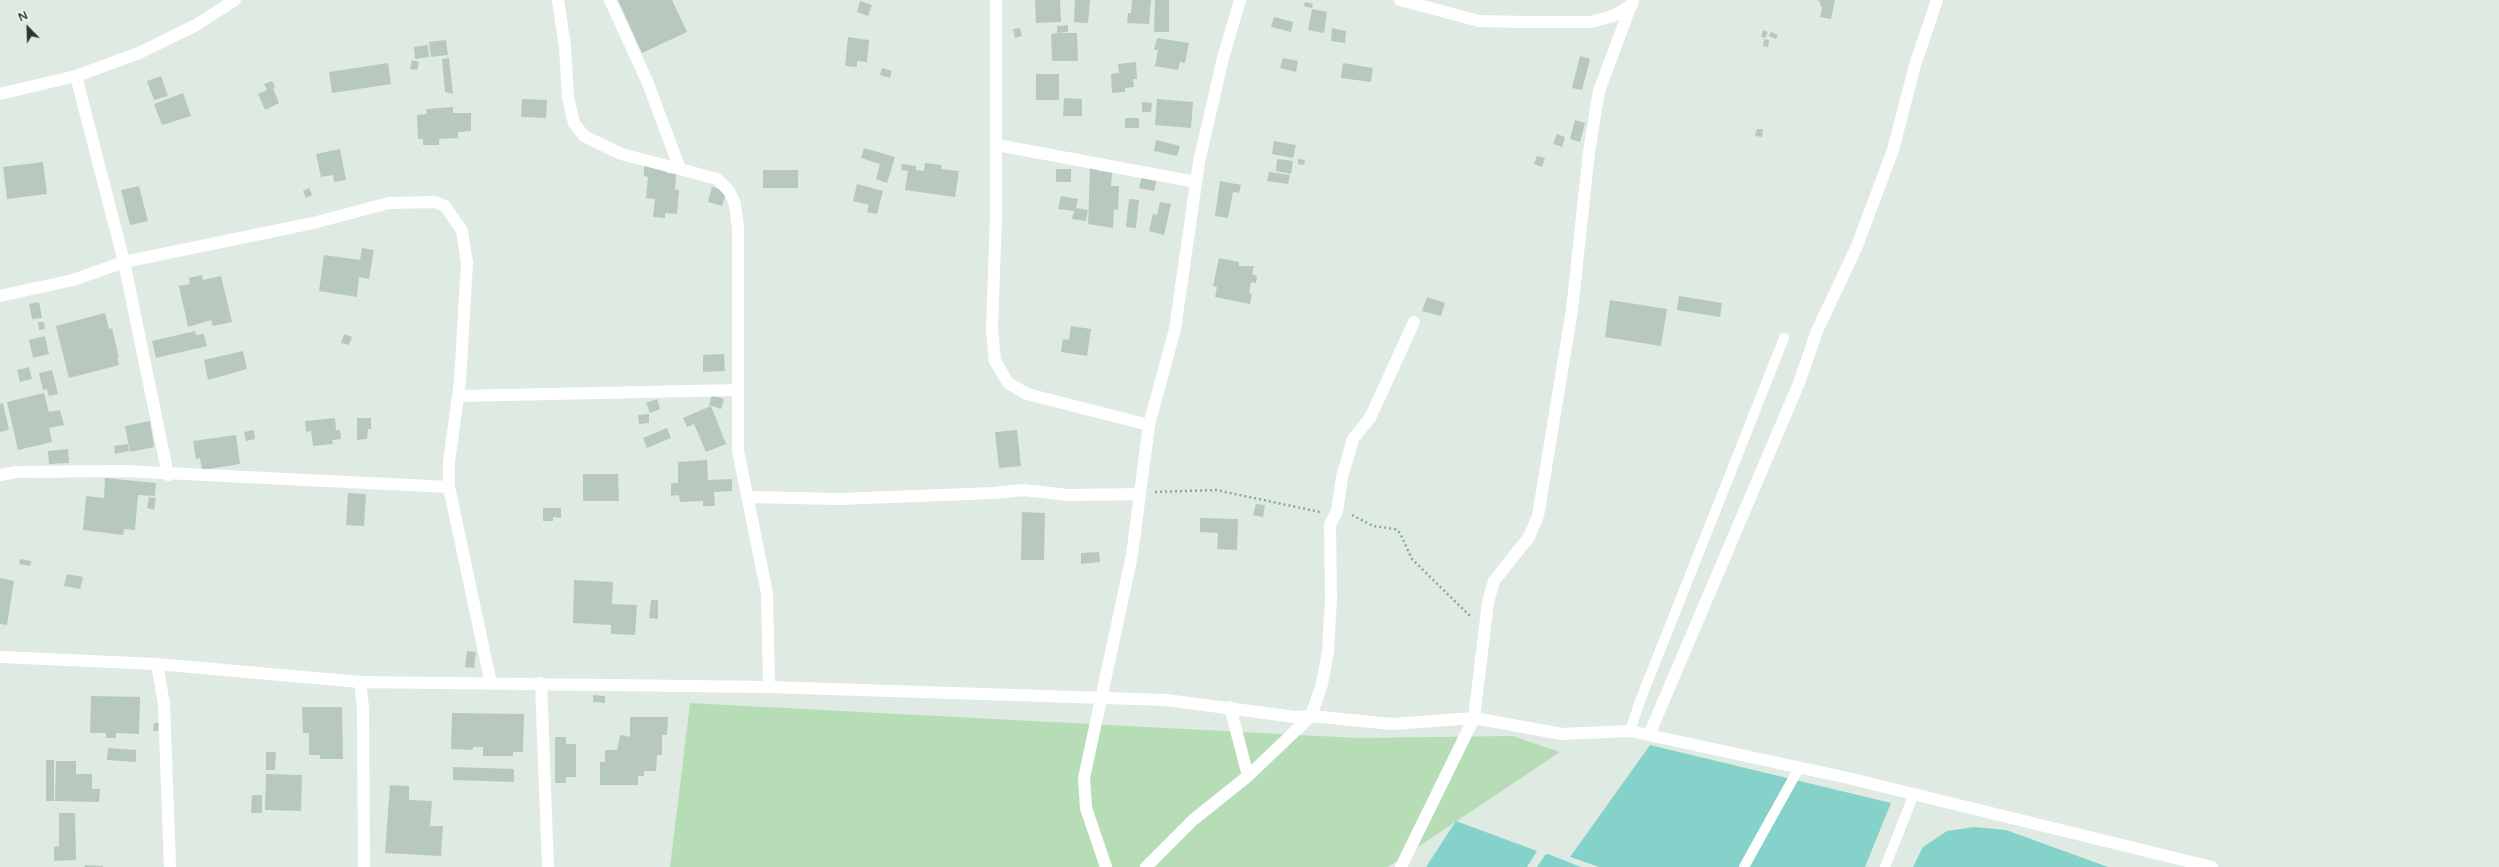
<!DOCTYPE html>
<html>
<head>
<meta charset="utf-8">
<style>
	body { margin:0 }
	#map { position:relative; width:2499px; height:867px; overflow:hidden; background:#dfebe2; font-family:"Varela Round",sans-serif }
	canvas { display:block }
	.north { position:absolute; left:8px; top:8px; width:40px; height:40px; -webkit-text-stroke:3px #eff7f1; paint-order:stroke; rotate:337deg; font-size:11px; font-weight:700; line-height:16px; text-align:center; color:#203b2d }
	.north::after { content:''; display:block; margin:auto; width:14px; height:18px; background:#203b2d; clip-path:polygon(50% 0,100% 100%,50% 72%,0 100%) }
</style>
</head>
<body>
<div id="map">
<canvas width="2499" height="867"></canvas>
<div class="north">N</div>
</div>
<script>
const context = document.querySelector('canvas').getContext('2d');
context.lineJoin = 'round';
function fill(path, color) { context.fillStyle = color; context.fill(path, 'evenodd'); }
const toPath = rows => new Path2D(rows.map(r => 'M' + r).join(''));
function trace(path, color, width, dash) { context.strokeStyle = color; context.lineWidth = width; context.lineCap = dash ? 'butt' : 'round'; context.setLineDash(dash || []); context.stroke(path); }
const green = toPath([
	[690,703,1357,738,1513,736,1560,752,1388,867,670,867]
]);
const water = toPath([
	[1650,745,1891,803,1865,867,1599,867,1570,857],
	[1456,821,1537,851,1527,867,1426,867],
	[1974,827,2006,830,2108,867,1913,867,1923,847,1947,831],
	[1548,854,1581,867,1537,867,1545,855]
]);
const building = toPath([
	[618,0,672,0,687,32,642,53],
	[1035,0,1060,0,1061,22,1036,23],
	[1075,0,1090,0,1088,23,1074,22],
	[1132,0,1151,0,1149,24,1127,23,1128,13,1131,13],
	[1155,0,1169,0,1169,32,1154,32],
	[1835,0,1831,19,1820,17,1822,8,1819,1,1816,0],
	[860,1,872,5,868,16,857,12],
	[1305,2,1313,4,1312,8,1304,6],
	[1312,9,1327,12,1324,33,1308,30],
	[1274,17,1293,22,1291,32,1271,27],
	[1068,25,1068,32,1057,33,1057,26],
	[1020,28,1022,36,1015,38,1013,29],
	[1332,28,1346,31,1345,43,1331,41],
	[1763,30,1768,32,1765,38,1761,37],
	[1771,32,1778,35,1776,39,1769,36],
	[1058,33,1077,33,1078,61,1052,61,1051,34],
	[848,37,869,40,867,62,857,61,857,67,845,66],
	[1157,38,1189,43,1185,63,1180,62,1178,70,1155,66,1158,50,1154,50],
	[1764,39,1769,40,1768,47,1763,46],
	[446,40,448,55,431,57,429,42],
	[428,45,429,57,415,59,414,47],
	[1580,56,1590,59,1582,90,1572,88],
	[449,58,453,94,445,92,442,59],
	[1283,58,1298,61,1296,72,1280,68],
	[412,60,419,62,417,70,410,69],
	[1136,62,1137,79,1133,79,1134,87,1125,88,1125,92,1112,93,1111,74,1119,73,1118,64],
	[388,63,391,84,332,93,329,72],
	[1343,63,1373,68,1371,82,1341,78],
	[882,68,892,71,890,78,880,75],
	[1036,74,1059,74,1059,100,1036,100],
	[161,76,168,96,154,100,147,81],
	[272,81,275,87,273,88,279,103,265,110,258,94,267,90,264,84],
	[183,93,191,116,162,125,154,104],
	[1064,98,1082,99,1082,116,1063,116],
	[522,99,547,100,546,118,521,117],
	[1157,99,1193,102,1191,128,1155,125],
	[1142,102,1152,103,1151,112,1142,112],
	[453,107,453,113,471,113,471,131,458,132,458,138,439,139,439,145,423,145,423,139,418,139,417,115,427,114,426,109],
	[1125,118,1139,118,1139,128,1125,128],
	[1575,120,1585,123,1580,142,1570,139],
	[1757,129,1763,129,1762,137,1755,136],
	[1557,134,1565,137,1562,147,1553,144],
	[1156,140,1180,146,1177,156,1154,151],
	[1274,141,1296,145,1293,158,1272,154],
	[864,148,895,157,887,183,876,179,880,164,861,158],
	[340,149,346,180,334,182,333,175,321,177,316,154],
	[1537,156,1545,158,1542,167,1534,164],
	[1277,159,1293,161,1291,174,1276,171],
	[1298,159,1305,160,1304,165,1298,164],
	[43,162,47,194,7,199,3,167],
	[925,163,942,165,941,169,959,171,955,197,905,190,908,171,901,170,902,164,916,166,916,170,924,171],
	[644,165,667,167,667,173,676,174,675,190,679,190,677,214,665,213,665,218,653,217,655,199,646,198,648,177,644,176],
	[1090,168,1099,169,1099,171,1112,172,1111,186,1119,186,1118,210,1114,209,1113,228,1088,224],
	[1056,169,1071,169,1071,182,1056,182],
	[763,170,798,170,798,188,763,188],
	[1269,172,1290,175,1288,184,1267,181],
	[1142,176,1157,179,1154,191,1139,188],
	[1220,181,1241,185,1239,193,1233,192,1228,218,1215,216],
	[857,184,883,191,877,214,867,212,869,205,853,201],
	[139,186,148,221,130,225,121,190],
	[712,187,727,191,722,206,708,202],
	[309,188,312,195,306,198,303,191],
	[1061,196,1078,199,1076,208,1088,210,1086,221,1072,219,1074,211,1058,209],
	[1129,199,1139,200,1136,228,1126,227],
	[1160,202,1171,204,1164,235,1149,231,1153,214,1157,215],
	[362,248,374,250,369,279,359,277,357,297,319,291,324,255,360,260],
	[1219,258,1239,262,1239,266,1254,266,1252,274,1257,276,1256,283,1251,282,1249,293,1252,294,1250,304,1215,297,1217,287,1213,286],
	[202,275,203,280,221,276,232,322,213,326,211,320,188,327,179,286,190,284,189,278],
	[1679,296,1722,303,1720,317,1677,310],
	[1427,297,1445,303,1441,316,1422,311],
	[1610,300,1667,309,1661,346,1605,337],
	[39,302,42,318,32,319,29,304],
	[105,313,109,329,112,328,119,358,117,358,119,365,69,378,56,326],
	[38,322,44,322,45,329,39,330],
	[1071,326,1091,329,1087,356,1061,352,1063,339,1069,340],
	[195,331,196,335,204,334,207,346,156,358,152,341],
	[344,334,352,337,349,345,341,343],
	[45,336,49,354,33,358,29,340],
	[243,351,247,369,208,380,204,360],
	[724,354,725,371,703,372,703,355],
	[29,367,32,379,20,382,17,370],
	[52,370,58,394,49,396,47,389,43,390,39,373],
	[44,393,49,412,60,410,64,425,49,428,52,442,18,450,7,402],
	[712,395,724,399,721,409,709,405],
	[657,399,660,409,650,413,646,403],
	[3,403,9,430,0,432,0,404],
	[711,406,726,444,706,452,694,424,687,427,683,418],
	[649,414,649,423,639,424,638,415],
	[335,418,336,430,340,430,341,439,332,440,333,444,313,446,311,431,306,432,305,421],
	[357,418,371,418,371,429,368,429,367,439,357,440],
	[150,421,154,447,130,452,125,426],
	[667,428,671,438,647,448,643,438],
	[254,430,255,439,246,441,244,432],
	[1017,430,1021,466,999,468,995,432],
	[236,435,240,464,202,470,200,458,196,459,193,441],
	[128,444,129,451,115,454,114,446],
	[68,449,69,463,49,464,48,451],
	[707,460,708,480,732,479,732,491,714,492,715,506,703,506,703,501,680,502,679,495,671,496,671,483,678,483,678,462],
	[583,474,618,474,619,501,583,501],
	[105,478,156,483,155,496,138,495,135,530,124,529,123,535,83,530,86,496,104,498],
	[348,493,366,494,364,526,346,525],
	[149,497,156,498,154,510,147,508],
	[1256,504,1265,505,1263,517,1253,515],
	[543,508,561,508,561,518,553,517,553,521,543,521],
	[1022,512,1045,513,1044,560,1021,560],
	[1200,518,1238,519,1237,550,1217,549,1218,533,1200,532],
	[1099,552,1100,562,1081,564,1081,553],
	[20,559,31,561,30,566,19,564],
	[67,574,83,577,80,589,64,586],
	[0,578,14,581,7,625,0,624],
	[574,580,613,582,612,604,637,605,635,635,611,634,611,625,573,623],
	[651,600,658,600,658,619,649,618],
	[467,651,476,652,474,668,465,667],
	[593,695,605,696,605,703,593,702],
	[91,696,140,697,139,734,116,733,116,738,106,738,106,733,90,733],
	[302,707,342,707,343,759,320,759,320,755,309,755,309,733,303,733],
	[452,713,524,714,523,752,513,752,513,756,483,756,483,747,473,747,473,750,451,749],
	[630,717,668,717,667,735,662,735,662,755,657,755,656,771,644,771,644,776,638,776,638,785,600,785,600,762,605,762,605,750,617,750,620,736,623,735,630,737],
	[154,723,159,723,158,731,153,731],
	[555,737,566,737,566,744,576,744,576,777,566,777,566,783,555,783],
	[108,748,136,750,136,762,107,760],
	[266,752,276,752,275,770,266,770],
	[46,760,54,760,54,801,46,801],
	[56,761,76,761,76,774,92,774,92,789,100,789,99,802,55,801],
	[453,767,514,769,514,782,453,780],
	[266,774,302,775,301,811,265,810],
	[390,785,409,786,409,800,432,801,430,826,443,826,441,856,385,853],
	[252,795,262,795,262,813,251,813],
	[59,813,75,813,76,860,54,861,54,847,59,846],
	[85,865,103,866,103,867,85,867]
]);
const path = toPath([
	[1155,492,1216,490,1320,512],
	[1352,515,1373,526,1395,529,1400,533,1412,559,1470,616]
]);
const lane = toPath([
	[1630,731,1640,701,1784,338],
	[1744,867,1799,768],
	[1885,867,1914,794]
]);
const street = toPath([
	[558,0,565,47,568,98,574,123,584,136,621,154,680,169],
	[610,0,647,81,680,169,717,179,729,191,735,204,738,228,738,451,767,593,769,687],
	[996,0,996,216,992,329,995,361,1008,383,1027,394,1149,425],
	[1400,0,1479,21,1526,22,1591,22,1613,16,1632,5],
	[76,76,124,262,168,475],
	[0,94,76,76,139,53,196,25,235,0],
	[997,145,1196,182],
	[0,296,73,280,124,262,313,223,389,203,435,202,445,206,462,231,467,263,460,381,449,462,449,487,491,684],
	[458,396,737,390],
	[0,475,16,472,124,471,449,487],
	[747,497,839,499,994,493,1023,490,1068,495,1139,494],
	[0,657,157,664,360,682,769,687,1166,700,1295,717,1311,716,1392,724,1474,718,1562,734,1630,731,1848,778,2212,867],
	[157,664,164,704,170,867],
	[360,682,363,707,364,867],
	[541,683,548,867],
	[1649,735,1799,383,1817,331,1857,246,1893,150,1915,65,1937,0],
	[1248,776,1311,716,1322,684,1328,651,1331,598,1330,525,1337,511,1342,477,1353,439,1370,418,1414,322],
	[1106,867,1086,808,1084,778,1132,555,1149,425,1175,329,1199,162,1223,58,1240,0],
	[1146,867,1193,820,1248,776,1230,707],
	[1401,867,1474,718,1488,602,1494,581,1529,537,1538,516,1572,310,1589,152,1599,91,1633,0]
]);
fill(green, '#b7ddb7');
fill(water, '#85d2ca');
fill(building, '#b7c8bd');
trace(path, '#7eaf94', 2.5, [2, 3]);
trace(lane, '#fff', 10);
trace(street, '#fff', 12);
</script>
</body>
</html>
